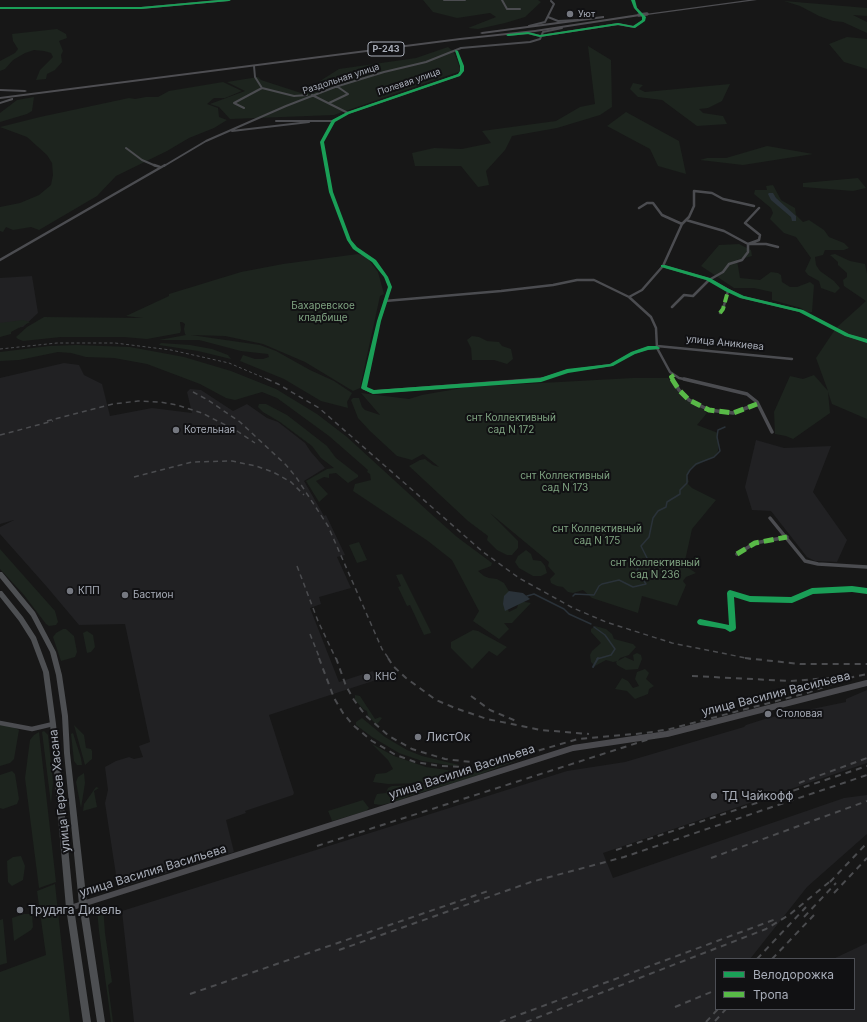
<!DOCTYPE html>
<html>
<head>
<meta charset="utf-8">
<style>
	body { margin:0 }
	#map { position:relative; width:867px; height:1022px; overflow:hidden; background:#171717; font-family:Inter,sans-serif }
	canvas { display:block }
	.legend { position:absolute; left:715px; top:958px; width:140px; height:52px; box-sizing:border-box; background:#111113; border:1px solid #4d4f55; margin:0; padding:5px 7px; list-style:none; font-size:12px; color:#a8adb8 }
	.legend li { display:flex; align-items:center; gap:8px; height:20px }
	.legend b { width:20px; border:1px solid #4d4f55 }
</style>
</head>
<body>
<div id="map">
<canvas width="867" height="1022"></canvas>
<ul class="legend">
<li><b style="height:5px;background:#1a9f57"></b>Велодорожка</li>
<li><b style="height:5px;background:#58b947"></b>Тропа</li>
</ul>
</div>
<script>
const context = document.querySelector('canvas').getContext('2d');
context.lineJoin = 'round';
function fill(path, color) { context.fillStyle = color; context.fill(path, 'evenodd'); }
const toPath = rows => new Path2D(rows.map(r => 'M' + r).join(''));
function trace(path, color, width, dash) { context.strokeStyle = color; context.lineWidth = width; context.lineCap = dash ? 'butt' : 'round'; context.setLineDash(dash || []); context.stroke(path); }
function write(font, color, halo, rows, align = 'center') {
  context.font = font + ' Inter,sans-serif'; context.lineWidth = 4; context.setLineDash([]); context.textBaseline = 'middle'; context.strokeStyle = halo; context.fillStyle = color; for (const [text, x, y, turn = 0] of rows) {
    context.save(); context.translate(x, y); context.rotate((+turn || 0) * Math.PI / 180); context.textAlign = isNaN(turn) ? turn : align; if (halo) context.strokeText(text, 0, 0); context.fillText(text, 0, 0); context.restore();
  }
}
const built = toPath([
	[32,276,38,313,23,327,0,330,0,278],
	[64,363,79,365,84,375,102,384,110,416,152,408,192,413,187,392,190,389,201,390,233,411,247,404,267,418,278,422,305,443,311,452,325,468,304,481,324,516,326,515,345,555,337,557,351,588,319,597,321,604,310,608,339,682,373,671,376,680,269,715,294,793,293,795,245,811,246,813,226,820,234,852,118,888,105,803,108,790,105,767,116,761,129,757,134,759,143,757,139,746,150,742,125,624,79,625,47,587,0,534,0,527,14,520,0,524,0,378],
	[756,440,784,448,831,446,813,492,847,540,837,562,815,561,807,557,771,511,752,510,745,487],
	[867,690,867,763,603,853,613,878,844,798,867,795,867,834,807,887,750,959,716,959,716,1009,854,1009,854,959,833,959,867,943,867,1022,134,1022,122,911,567,771,625,762,744,727,746,725,768,718,846,702,846,699]
]);
const green = toPath([
	[423,0,538,0,541,2,525,17,505,23,478,29,468,28,496,17,490,13,457,18,433,12],
	[784,1,867,8,867,16,853,15,867,22,867,33,843,22,833,21,819,16,800,6],
	[57,29,66,34,67,38,59,41,63,51,61,55,62,62,55,70,47,74,46,79,36,80,40,70,53,57,51,53,44,51,34,50,25,53,13,60,5,69,0,71,0,61,15,53,18,49,13,41,12,34],
	[847,37,867,39,867,69,844,62,829,44],
	[588,46,611,60,612,107,600,115,557,128,512,136,505,150,486,171,489,185,478,187,461,166,415,166,412,153,434,148,462,149,491,143,482,131,556,121,580,107,595,104],
	[448,47,454,52,461,71,334,115,230,119,219,107,210,104,245,91,227,82,258,77,261,80,301,93,339,69,416,58],
	[223,82,242,91,225,98,214,98,207,104,218,108,219,117,227,120,214,128,189,138,167,151,116,176,97,196,39,230,31,227,13,230,6,227,3,232,0,231,0,207,20,203,39,195,51,185,53,175,52,163,47,155,27,137,0,127,40,117,129,98,135,99,146,97,158,97,169,91],
	[633,83,643,85,639,89,645,92,730,84,722,101,708,108,699,109,703,113,723,116,727,124,697,126,662,100,638,97,630,89],
	[34,97,32,111,27,114,0,122,0,113,17,100],
	[626,112,679,141,686,174,658,166,650,149,607,126],
	[767,146,813,154,743,165,700,160,707,158,726,158],
	[858,178,866,188,853,191,803,187,803,183],
	[773,185,781,200,795,208,796,215,803,222,809,220,824,230,829,237,844,243,849,248,844,250,825,250,823,255,815,257,816,265,820,271,834,281,840,288,835,293,821,288,819,281,808,275,805,271,811,258,796,237,784,233,770,219,773,213,771,208,754,194,755,190,767,190,766,186],
	[739,244,751,250,752,256,737,260,740,278,760,280,771,272,778,273,781,275,782,282,790,287,797,287,810,282,814,285,812,312,807,313,801,308,772,300,772,292,754,288,734,288,701,266,719,245],
	[358,254,366,256,378,272,384,294,380,296,360,388,353,391,305,362,263,344,225,336,191,335,260,345,276,351,310,370,334,381,352,393,347,402,348,408,321,401,284,379,240,361,243,355,255,359,263,359,269,357,268,354,241,351,199,340,159,340,186,335,185,334,184,329,185,324,182,322,180,322,181,330,180,333,147,339,124,337,61,337,23,341,18,339,16,337,27,327,44,317,143,318,126,316,169,296,169,294,241,272,283,264],
	[835,254,850,261,865,264,867,274,867,419,832,404,828,392,830,413,793,439,786,436,775,434,774,412,790,376,803,379,814,375,828,391,816,358,836,328,866,301,844,286,843,280,847,277,847,273,838,265,838,262,830,255],
	[23,320,30,322,11,332,11,334,0,337,0,323],
	[472,336,479,337,487,341,499,342,502,346,511,349,513,359,507,364,494,360,472,360,471,348,467,340],
	[161,343,190,345,212,349,228,355,231,359,198,351,159,345],
	[77,345,130,347,184,357,231,371,276,389,317,414,347,437,430,513,457,537,492,563,491,566,478,571,484,576,489,578,497,579,504,583,510,593,507,607,509,612,517,608,519,601,531,603,512,623,504,623,509,629,499,639,473,621,479,611,452,560,428,541,353,491,355,484,371,480,370,474,367,472,368,470,329,436,277,398,262,392,235,400,226,398,200,384,147,364,114,358,86,357,71,353,58,352,19,360,0,361,0,352,49,346],
	[633,378,668,378,707,413,697,425,718,433,718,451,715,456,691,468,687,475,689,482,687,483,692,488,716,500,692,529,684,565,696,573,686,577,683,581,686,585,677,606,642,596,638,613,592,598,583,590,573,593,568,592,563,587,557,586,551,583,550,579,555,574,548,566,549,562,490,513,518,541,518,548,512,555,507,555,497,550,487,540,488,536,468,521,409,466,420,460,425,459,433,465,439,467,423,454,412,460,397,456,370,431,358,418,351,400,353,398,359,398,362,407,365,410,380,415,361,393,409,399,422,395,468,387],
	[259,404,266,404,287,415,327,446,336,458,358,475,358,477,348,483,336,473,329,474,329,478,324,477,316,481,328,494,319,502,306,481,327,469,334,468,321,458,312,446,280,422,263,412,258,407],
	[359,542,367,560,357,563,349,545],
	[0,549,55,611,58,622,56,625,49,626,46,624,24,595,0,569],
	[526,550,531,554,533,560,541,561,545,566,547,573,541,576,533,576,519,568,515,562,518,556],
	[402,574,430,630,431,633,424,635,410,605,407,606,398,587,401,586,396,575],
	[595,626,606,629,612,634,614,639,633,644,636,647,629,655,620,658,618,661,613,662,606,660,595,666,591,662,590,655,592,651,601,643,591,632,591,629],
	[63,629,66,629,74,636,77,652,75,657,61,661,53,637,56,633],
	[473,630,478,631,507,647,497,656,489,651,472,669,451,648,451,642],
	[87,631,93,635,95,647,91,652,87,653,83,633],
	[637,653,641,655,642,659,638,669,626,670,617,665,616,662,625,657,634,661,633,655],
	[645,669,649,673,646,679,654,686,649,689,648,694,635,699,627,691,615,689,622,678,628,681,633,688,639,686,635,679,637,672],
	[355,695,360,696,375,719,380,717,382,718,378,723,376,724,368,716,367,711,363,709,355,700],
	[362,718,385,737,407,750,422,756,459,765,454,766,422,761,399,753,372,737,356,725,356,722],
	[0,725,11,726,19,730,14,759,10,763,0,766],
	[74,725,84,735,86,748,91,749,92,751,92,759,85,765],
	[44,731,48,735,53,782,51,804,42,732],
	[39,732,56,882,39,888,25,778,30,740,34,735],
	[73,733,81,758,82,765,77,765,74,761,71,734],
	[372,744,394,756,426,767,454,771,478,769,451,778,421,783,388,784,373,782,376,774,386,773,393,769,388,760],
	[521,759,470,778,409,796,398,801,381,805,374,804,374,801,377,794,386,793,388,788,392,786,421,785,452,779],
	[12,771,15,774,19,799,17,804,3,809,0,808,0,775],
	[84,773,85,783,81,808,76,782,78,777],
	[96,787,99,788,94,791,97,807,83,811,84,804],
	[363,800,369,808,366,811,336,820,332,821,331,818,328,811],
	[21,856,25,866,23,880,12,886,8,882,7,861,13,857],
	[55,884,70,1022,0,1022,0,972,46,955,37,891],
	[103,906,105,933,112,982,108,985,113,1022,111,1022,99,931,97,910],
	[24,914,32,914,33,927,31,930,14,941,12,918],
	[3,919,7,963,0,965,0,920]
]);
const water = toPath([
	[509,591,523,593,530,599,505,611,503,604,504,596]
]);
const streamFar1 = toPath([
	[527,596,534,594,564,609,569,614,591,624],
	[573,596,575,594,594,595,599,586,602,584,619,580,633,587,646,584,637,570,640,564,647,558,641,546,649,537,653,518,658,511,666,507,667,502,680,494,680,490,687,483,687,475,690,470,696,464,714,457,720,451,717,437,718,430,725,427],
	[594,627,605,635,615,649,611,655,597,659]
]);
const stream = toPath([
	[593,667,598,658]
]);
const river = toPath([
	[769,193,773,193,776,198,796,216,796,221,792,221,791,217,771,200,768,194,769,193]
]);
const minorFar3 = toPath([
	[444,0,465,0],
	[502,0,507,9,520,9],
	[0,8,141,8,229,0],
	[548,17,558,21,578,20],
	[529,26,545,22,554,4,551,1],
	[508,35,528,33,540,36,618,24,634,27,644,20,644,17,636,8,633,0],
	[254,66,255,77,262,88,294,96,307,95],
	[312,95,348,113],
	[329,103,348,94,338,87,335,87],
	[244,108,234,103,262,88],
	[276,121,333,121],
	[232,131,309,122],
	[126,148,142,160,156,166],
	[164,166,206,141,286,106,335,87,384,72,426,62,461,48,530,42,540,39,543,32,562,28],
	[326,166,322,142,333,121,348,113,459,75,462,71,462,66,456,51]
]);
const minorFar2 = toPath([
	[154,165,160,167],
	[326,165,331,192,349,240,355,248,374,261,386,277,390,287,379,321,366,380],
	[639,208,647,203,653,203,662,215,682,224],
	[686,220,724,231,748,244,766,244,778,247],
	[0,260,165,165],
	[663,266,708,279,742,297,801,311,847,335,867,341],
	[629,297,642,290,663,266,682,224,689,217,694,206,694,191,712,193,723,199,754,206],
	[385,301,501,291,553,285,577,280,594,280,629,297,651,317,656,328,657,348,670,372,679,378,688,380],
	[672,307,684,295,693,296,709,280,723,272,729,264,742,260,748,252,748,244,759,240,760,235,745,223,759,208],
	[720,313,723,309,728,291],
	[657,346,792,359],
	[539,380,567,371,611,365,633,353,648,348,657,348],
	[673,380,671,377,674,375]
]);
const minorFar1 = toPath([
	[366,379,364,388,373,392,543,379],
	[672,379,679,390,689,400,709,410,733,413,757,404],
	[684,379,747,394,757,402,772,432],
	[770,518,805,561,818,564,867,567],
	[737,554,755,543,787,537],
	[700,622,727,627,730,629,733,628,730,593,750,599,792,600,812,591,852,589,867,591]
]);
const minor = toPath([
	[0,723,32,729,53,724]
]);
const secondary = toPath([
	[70,908,573,748,667,734,867,683]
]);
const primary = toPath([
	[0,572,2,572,35,612,56,652,62,675,68,716,70,753,87,904,105,1022,97,1022,79,904,64,753,62,716,56,675,50,652,31,616,0,578,0,572],
	[0,591,2,591,23,617,36,637,49,672,56,724,74,908,91,1022,83,1022,66,908,50,724,43,672,31,640,19,621,0,597,0,591]
]);
const trunk = toPath([
	[748,0,757,0,647,15,645,14,748,0],
	[639,14,641,15,640,16,535,32,460,40,0,99,0,97,460,38,535,30,639,14],
	[603,16,604,16,604,18,482,34,480,33,482,32,603,16],
	[0,89,25,90,27,91,25,92,0,91,0,89],
	[12,98,13,98,13,100,0,104,0,102,12,98]
]);
const railFar2 = toPath([
	[0,349,57,343,115,343,171,350,229,363,269,380]
]);
const railFar1 = toPath([
	[267,379,278,384,319,408,483,552,519,578,573,608,606,622,672,643,751,659],
	[193,392,208,400,240,422,286,465,296,477,328,526,382,649,389,659],
	[47,421,113,404,138,401,160,402,177,405,202,413,237,431,255,443],
	[0,435,53,421],
	[134,477,192,462,232,461,256,466,273,472,291,482,304,495],
	[297,566,318,621,336,659],
	[310,634,320,659]
]);
const rail = toPath([
	[319,658,334,698,343,713,353,725,372,741,396,755,415,762,440,766,467,767,489,765,578,739,646,733,670,729,807,693,849,678,867,674],
	[336,658,346,686,354,700,366,716,389,736,412,749,445,759,471,762],
	[388,658,393,666,406,678,436,700,455,708,487,719,541,730,589,734],
	[745,658,800,664,867,664],
	[692,676,791,681,841,677],
	[471,696,490,710,516,721],
	[799,783,867,758],
	[317,846,665,734],
	[616,850,867,766],
	[711,858,867,801],
	[830,882,867,843],
	[834,893,867,858],
	[804,917,836,883],
	[339,950,531,882,624,857,867,775],
	[757,959,806,907],
	[772,959,814,915],
	[190,994,491,890],
	[675,1007,716,990],
	[715,1021,726,1009],
	[500,1022,776,919],
	[526,1022,766,929,789,915,833,879],
	[706,1022,718,1009]
]);
const trunkBridge = toPath([
	[639,15,647,14]
]);
const quietFar1 = toPath([
	[720,313,723,309,728,291],
	[673,380,671,377,674,375]
]);
const quiet = toPath([
	[672,379,679,390,689,400,709,410,733,413,757,404],
	[737,554,755,543,787,537]
]);
const cycleway = toPath([
	[219,0,231,0,229,1,141,9,0,9,0,7,141,7,219,0],
	[631,0,635,0,637,8,646,17,645,21,635,28,618,25,540,37,528,34,508,36,506,35,508,34,528,32,540,35,618,23,633,26,642,20,642,17,634,8,631,0],
	[455,50,458,51,464,66,464,71,460,76,349,114,335,122,324,142,333,192,351,240,357,247,376,260,388,277,392,287,381,321,367,387,374,390,540,378,567,369,610,364,631,352,648,346,657,346,660,348,659,349,648,350,635,354,613,366,568,373,541,382,373,394,362,389,361,388,377,321,388,287,384,277,372,262,353,249,347,240,329,192,320,142,332,120,347,112,458,74,460,71,460,66,455,50],
	[661,265,665,265,710,278,729,289,744,296,803,310,849,334,867,339,867,343,845,336,799,312,740,298,725,291,706,280,661,267,661,265],
	[852,586,867,588,867,594,852,592,813,594,792,603,750,602,734,597,736,628,735,630,730,632,725,629,700,625,698,624,697,622,698,620,700,619,729,625,727,593,728,591,730,590,750,596,791,597,812,588,852,586]
]);
const markers = [
	[570,14,4,"#757880"],
	[176,430,4,"#757880"],
	[70,591,4,"#757880"],
	[125,595,4,"#757880"],
	[367,677,4,"#757880"],
	[768,714,4,"#757880"],
	[418,737,4,"#757880"],
	[714,796,4,"#757880"],
	[20,910,4,"#757880"]
];
const farPoinames = [
	["Уют",578,14]
];
const shields = [
	[386,49,36]
];
const shieldNames = [
	["Р-243",386,49]
];
const farStreetnames = [
	["Раздольная улица",341,79,-18],
	["Полевая улица",409,82,-19]
];
const parkNames = [
	["Бахаревское",323,306],
	["кладбище",323,318],
	["снт Коллективный",511,418],
	["сад N 172",511,430],
	["снт Коллективный",565,476],
	["сад N 173",565,488],
	["снт Коллективный",597,529],
	["сад N 175",597,541],
	["снт Коллективный",655,563],
	["сад N 236",655,575]
];
const streetNames = [
	["улица Аникиева",725,343,6]
];
const poiNames = [
	["Котельная",184,430],
	["КПП",78,591],
	["Бастион",133,595],
	["КНС",375,677],
	["Столовая",776,714]
];
const nearStreetnames = [
	["улица Василия Васильева",776,694,-14],
	["улица Василия Васильева",462,772,-18],
	["улица Героев Хасана",60,791,-96],
	["улица Василия Васильева",153,871,-17]
];
const nearPoinames = [
	["ЛистОк",426,737],
	["ТД Чайкофф",722,796],
	["Трудяга Дизель",28,910]
];
fill(built, '#212123');
fill(green, '#1d241e');
fill(water, '#2a3239');
trace(streamFar1, '#2a3239', 1.5);
trace(stream, '#2a3239', 2);
fill(river, '#2a3239');
trace(minorFar3, '#4b4c50', 2);
trace(minorFar2, '#4b4c50', 2.5);
trace(minorFar1, '#4b4c50', 3.5);
trace(minor, '#4b4c50', 4.5);
trace(secondary, '#4a4a4e', 6);
fill(primary, '#4d4f52');
fill(trunk, '#4e4e52');
trace(railFar2, '#4b4c4f', 1, [3, 2.5]);
trace(railFar1, '#4b4c4f', 1.5, [5, 4]);
trace(rail, '#4b4c4f', 2, [6, 5]);
trace(trunkBridge, '#4e4e52', 3.5);
trace(quietFar1, '#58b947', 4, [8, 4]);
trace(quiet, '#58b947', 5, [10, 5]);
fill(cycleway, '#1a9f57');
for (const [x, y, r, color] of markers) { const dot = new Path2D(); dot.arc(x, y, r, 0, 2 * Math.PI); context.fillStyle = color; context.fill(dot); trace(dot, '#111113', 1.5); }
write('9px', '#a8adb8', '#111113', farPoinames, 'left');
for (const [x, y, w] of shields) { const box = new Path2D(); box.roundRect(x - w / 2, y - 7, w, 14, 3); context.fillStyle = '#111113'; context.fill(box); trace(box, '#a8adb8', 1); }
write('bold 9px', '#a8adb8', null, shieldNames);
write('9px', '#a8adb8', '#111113', farStreetnames);
write('10px', '#7fa381', '#111113', parkNames);
write('10px', '#a8adb8', '#111113', streetNames);
write('10px', '#a8adb8', '#111113', poiNames, 'left');
write('12px', '#a8adb8', '#111113', nearStreetnames);
write('12px', '#a8adb8', '#111113', nearPoinames, 'left');
</script>
</body>
</html>
